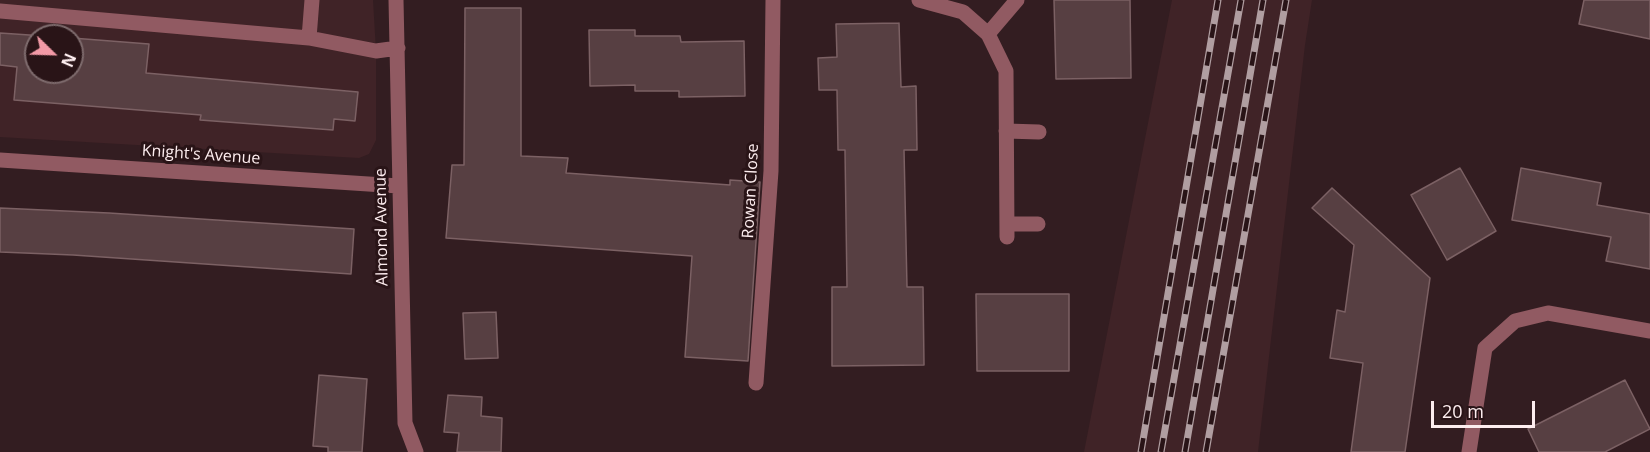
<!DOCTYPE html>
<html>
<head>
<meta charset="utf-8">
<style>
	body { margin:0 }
	#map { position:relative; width:1650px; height:452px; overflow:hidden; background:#331d21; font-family:"Open Sans",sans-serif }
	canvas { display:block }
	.north { position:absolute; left:24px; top:24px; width:60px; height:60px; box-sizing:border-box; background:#291417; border:2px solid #7e6b6d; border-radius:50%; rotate:113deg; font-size:16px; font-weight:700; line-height:24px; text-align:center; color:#fdedef }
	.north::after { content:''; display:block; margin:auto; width:21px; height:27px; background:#f39aa7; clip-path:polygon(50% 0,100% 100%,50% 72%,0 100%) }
	.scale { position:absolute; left:1431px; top:401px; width:104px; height:27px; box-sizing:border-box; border:3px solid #fdedef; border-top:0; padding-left:8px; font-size:18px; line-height:21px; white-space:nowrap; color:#fdedef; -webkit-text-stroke:4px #291417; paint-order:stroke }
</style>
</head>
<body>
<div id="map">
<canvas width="1650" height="452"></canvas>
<div class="north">N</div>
<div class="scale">20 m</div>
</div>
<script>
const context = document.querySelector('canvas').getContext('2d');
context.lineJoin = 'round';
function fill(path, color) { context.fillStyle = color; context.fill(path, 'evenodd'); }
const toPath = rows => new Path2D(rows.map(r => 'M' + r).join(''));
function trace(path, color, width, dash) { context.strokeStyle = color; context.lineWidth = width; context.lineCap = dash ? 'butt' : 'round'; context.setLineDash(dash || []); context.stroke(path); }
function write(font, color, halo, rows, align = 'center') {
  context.font = font + ' "Open Sans",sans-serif'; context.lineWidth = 6; context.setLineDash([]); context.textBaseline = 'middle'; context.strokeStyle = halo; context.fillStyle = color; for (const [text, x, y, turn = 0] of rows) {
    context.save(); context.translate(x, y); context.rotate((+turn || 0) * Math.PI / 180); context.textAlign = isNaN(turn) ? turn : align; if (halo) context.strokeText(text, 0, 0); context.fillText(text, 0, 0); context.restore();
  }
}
const built = toPath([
	[0,0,373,0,376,51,376,140,369,154,359,158,0,137],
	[36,36,72,36,72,72,36,72],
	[1172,0,1312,0,1305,45,1258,452,1084,452]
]);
const building = toPath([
	[1054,0,1130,0,1131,78,1056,79,1054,0],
	[1584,0,1650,0,1650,39,1579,24,1584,0],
	[465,8,521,8,521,156,568,158,566,173,730,185,730,180,760,182,748,361,685,357,692,256,446,238,452,165,464,165,465,8],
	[899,23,901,87,916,86,917,150,904,150,907,287,923,287,924,365,832,366,832,287,847,287,845,150,838,150,837,90,819,90,818,58,837,57,836,24,899,23],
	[589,30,635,30,635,36,680,36,681,42,744,41,745,96,679,97,679,91,635,91,635,85,590,86,589,30],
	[0,33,44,36,36,36,36,72,72,72,72,38,149,44,146,73,358,92,355,121,334,119,333,130,200,120,201,115,14,100,17,67,0,65,0,33],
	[1460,168,1496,231,1447,260,1411,195,1460,168],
	[1521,168,1601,183,1597,205,1650,214,1650,269,1606,261,1611,237,1512,220,1521,168],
	[1332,188,1430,278,1405,452,1351,452,1363,363,1330,358,1337,310,1345,312,1354,245,1312,208,1332,188],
	[0,208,109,213,354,229,351,274,73,255,0,252,0,208],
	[976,294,1069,294,1069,371,977,371,976,294],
	[496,312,498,358,465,359,463,313,496,312],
	[319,375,367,379,362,452,328,452,328,447,313,446,319,375],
	[1625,380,1650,429,1605,452,1539,452,1528,429,1625,380],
	[448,395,482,397,481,416,502,418,501,452,457,452,459,433,444,432,448,395]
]);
const minor = toPath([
	[396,0,405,423,416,452],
	[919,0,963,12,988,34,1006,71,1007,237],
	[0,11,309,38,312,0],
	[988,34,1017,0],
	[309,38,376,51,398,48],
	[1006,131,1039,132],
	[0,160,399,186],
	[1007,224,1038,224],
	[756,383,771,171,773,0],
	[1469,452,1485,348,1515,321,1548,313,1650,331]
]);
const rail = toPath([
	[1141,452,1218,0],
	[1161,452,1241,0],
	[1185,452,1263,0],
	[1206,452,1286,0]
]);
const streetNames = [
	["Knight's Avenue",201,155,4],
	["Rowan Close",751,191,-87],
	["Almond Avenue",382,227,-91]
];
fill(built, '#402327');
fill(building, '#573f42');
trace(building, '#7c6164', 1.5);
trace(minor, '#915a62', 15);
trace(rail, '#b09ea1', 7);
trace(rail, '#291417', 4.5, [14]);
write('16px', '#fdedef', '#291417', streetNames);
</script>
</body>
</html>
